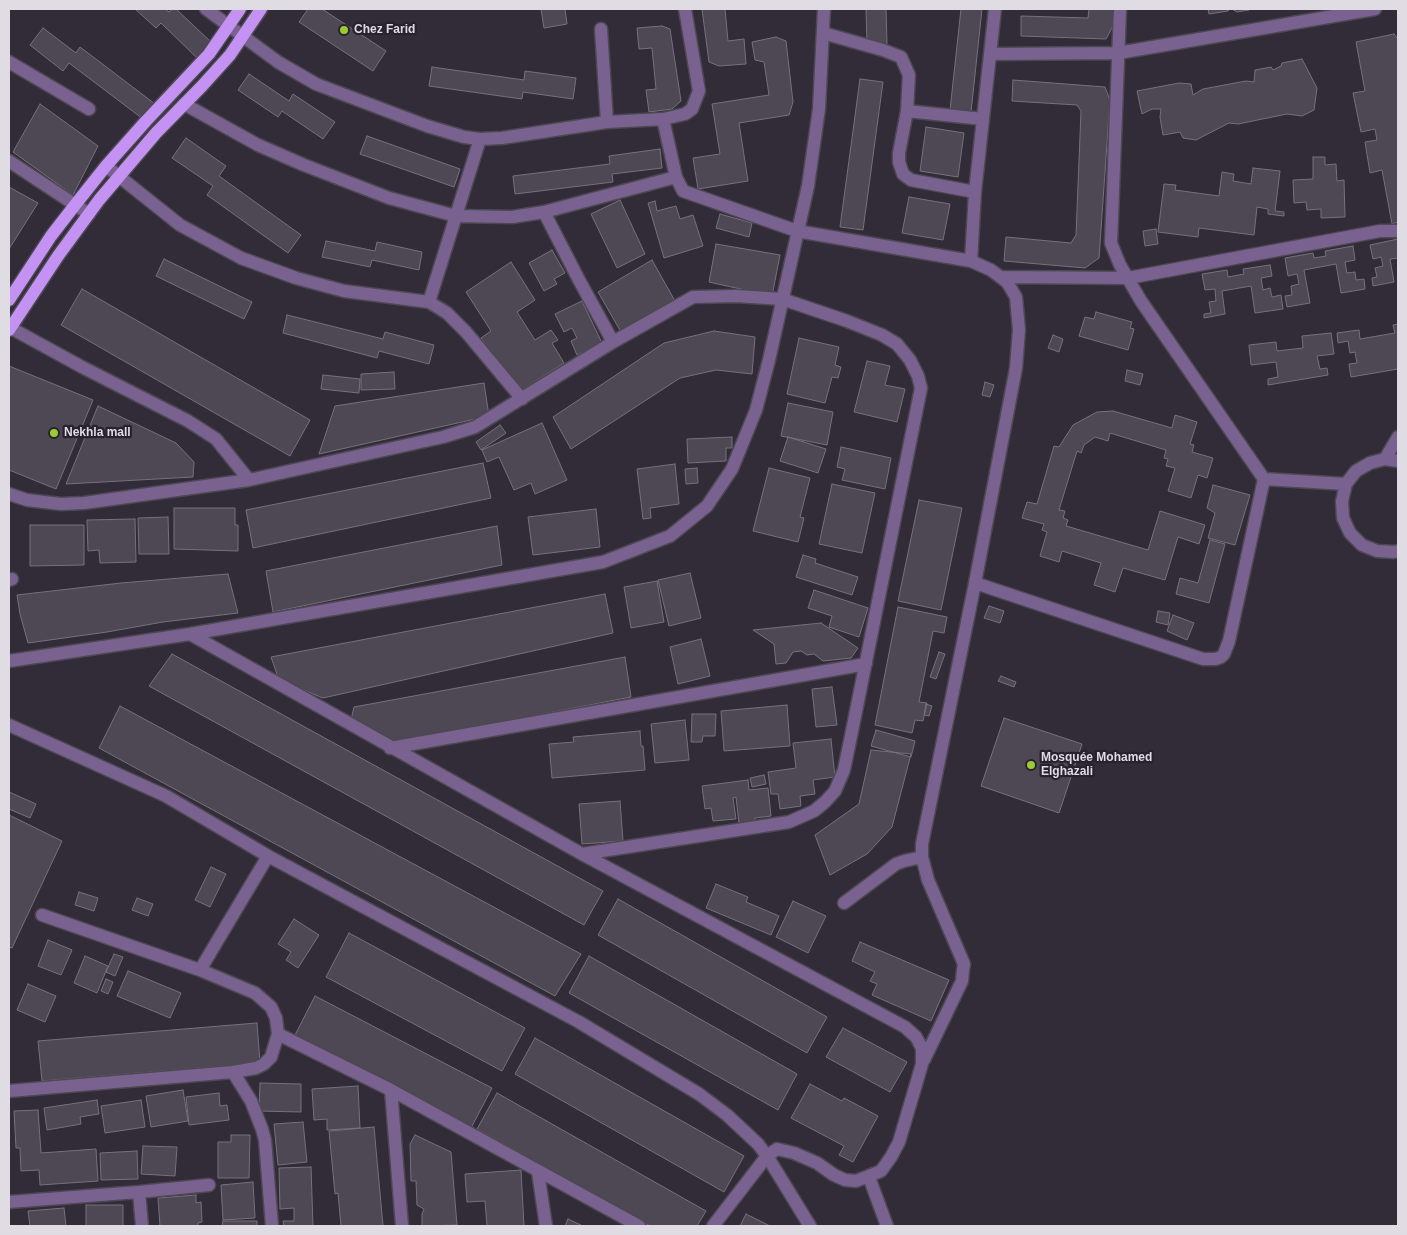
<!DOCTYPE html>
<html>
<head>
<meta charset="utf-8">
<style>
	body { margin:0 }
	#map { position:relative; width:1407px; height:1235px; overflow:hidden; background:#312c37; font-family:Arial,sans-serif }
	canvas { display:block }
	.frame { position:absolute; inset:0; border:10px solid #dfdce3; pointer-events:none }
</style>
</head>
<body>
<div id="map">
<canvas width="1407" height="1235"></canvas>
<div class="frame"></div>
</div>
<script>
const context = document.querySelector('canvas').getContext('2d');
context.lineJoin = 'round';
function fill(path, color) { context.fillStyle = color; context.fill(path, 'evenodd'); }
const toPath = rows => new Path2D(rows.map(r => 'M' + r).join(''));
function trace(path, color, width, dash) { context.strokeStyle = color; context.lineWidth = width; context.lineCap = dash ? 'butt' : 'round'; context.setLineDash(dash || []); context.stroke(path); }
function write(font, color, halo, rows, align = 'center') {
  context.font = font + ' Arial,sans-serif'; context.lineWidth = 4.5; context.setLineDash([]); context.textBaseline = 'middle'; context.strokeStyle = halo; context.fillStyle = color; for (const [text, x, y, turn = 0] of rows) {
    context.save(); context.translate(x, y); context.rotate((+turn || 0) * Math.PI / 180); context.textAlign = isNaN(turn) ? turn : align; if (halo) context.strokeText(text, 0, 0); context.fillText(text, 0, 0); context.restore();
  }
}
const building = toPath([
	[135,9,165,9,169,12,172,9,176,9,212,43,198,59,161,23,156,28,135,9],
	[308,9,322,9,386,51,373,71,299,22,308,9],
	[541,9,565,9,567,24,544,28,541,9],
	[702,9,725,9,728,41,744,39,746,64,719,66,709,62,702,9],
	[866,9,886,9,887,44,867,44,866,9],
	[961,9,982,9,971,112,950,110,961,9],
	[1089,9,1115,9,1114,24,1106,39,1021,36,1021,16,1088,18,1089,9],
	[1208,9,1229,9,1228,11,1209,14,1208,9],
	[1232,9,1250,9,1249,10,1237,12,1232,9],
	[662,26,670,29,681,101,672,109,649,112,646,90,656,89,652,48,639,49,637,28,662,26],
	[43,28,76,53,80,47,155,104,143,119,69,63,63,71,30,45,43,28],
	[1394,34,1398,39,1398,222,1392,224,1382,170,1370,173,1365,142,1377,140,1375,129,1361,132,1353,93,1365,91,1356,42,1394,34],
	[776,37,786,41,793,102,789,115,739,123,748,181,698,189,693,158,720,154,712,104,769,95,764,62,755,60,752,42,776,37],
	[1302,59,1317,88,1314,110,1302,116,1287,114,1238,124,1229,123,1196,140,1183,138,1180,132,1163,135,1160,117,1161,109,1152,109,1142,114,1137,91,1179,83,1191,84,1193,95,1203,89,1246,81,1254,82,1255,70,1271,67,1273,70,1281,66,1282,63,1302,59],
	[432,67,524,80,525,71,576,78,573,99,523,92,522,99,429,86,432,67],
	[249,74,289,101,293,94,335,122,323,139,282,111,278,117,238,90,249,74],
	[860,79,883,82,863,230,840,227,860,79],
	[1013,80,1105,87,1110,100,1099,258,1085,268,1004,261,1006,237,1071,243,1076,235,1081,111,1077,105,1012,101,1013,80],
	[40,104,98,146,73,195,13,152,40,104],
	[926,127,964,133,958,177,920,171,926,127],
	[367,136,460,169,454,187,360,154,367,136],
	[186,138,226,166,219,176,301,235,288,253,207,195,213,186,172,158,186,138],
	[660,149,662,168,612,174,613,182,515,194,513,176,610,164,609,156,660,149],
	[1313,157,1325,157,1325,165,1336,164,1337,181,1344,180,1345,217,1321,218,1321,209,1307,210,1306,202,1294,203,1293,180,1313,179,1313,157],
	[1253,168,1280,171,1275,211,1284,212,1284,216,1268,214,1268,209,1257,207,1254,235,1199,228,1198,237,1158,232,1164,184,1176,185,1175,190,1219,196,1222,172,1234,174,1233,181,1251,184,1253,168],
	[9,187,38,203,9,249,9,187],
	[909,197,950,204,943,240,902,233,909,197],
	[620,200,645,254,617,268,591,214,620,200],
	[655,201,657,211,676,206,680,219,693,215,703,246,664,258,648,203,655,201],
	[720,214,752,223,749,237,716,228,720,214],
	[1156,229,1158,244,1145,246,1143,231,1156,229],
	[1398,239,1398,258,1390,259,1394,282,1373,286,1372,278,1377,277,1375,268,1383,266,1381,257,1373,259,1370,245,1398,239],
	[326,241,375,251,377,242,422,252,419,270,372,260,370,267,322,257,326,241],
	[716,244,780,255,772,296,709,282,716,244],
	[1353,246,1355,260,1345,262,1347,273,1355,272,1356,280,1364,279,1365,289,1341,293,1336,264,1304,270,1310,303,1287,307,1285,296,1292,295,1291,286,1299,284,1297,274,1288,276,1285,258,1313,253,1314,258,1326,256,1325,251,1353,246],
	[552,250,565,273,554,279,557,284,544,291,529,263,552,250],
	[164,259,252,302,244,319,156,276,164,259],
	[652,260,675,301,621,332,598,292,652,260],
	[511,262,535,300,517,312,535,340,551,330,558,340,552,343,564,363,517,393,481,338,491,331,466,292,511,262],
	[1270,265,1272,276,1261,278,1263,290,1270,288,1272,297,1281,295,1283,309,1255,313,1251,286,1222,291,1225,314,1204,318,1204,314,1211,313,1209,302,1216,301,1215,289,1205,290,1202,274,1227,270,1228,277,1244,274,1243,269,1270,265],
	[82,289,310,420,290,456,61,325,82,289],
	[582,301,602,343,577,355,571,341,577,338,572,328,564,332,555,314,582,301],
	[1096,312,1132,322,1130,328,1134,329,1128,350,1079,336,1085,317,1094,319,1096,312],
	[287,315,383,339,385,332,434,345,429,364,379,351,377,358,283,333,287,315],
	[1398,324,1398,369,1351,377,1349,364,1357,363,1355,352,1350,353,1348,341,1338,343,1337,333,1359,330,1360,339,1395,333,1393,325,1398,324],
	[714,331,755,337,752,374,716,370,680,378,571,449,553,417,664,343,714,331],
	[1331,333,1334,354,1317,356,1320,369,1327,368,1328,375,1268,385,1268,379,1278,377,1276,362,1251,365,1249,345,1276,342,1277,351,1303,348,1302,336,1331,333],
	[1053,335,1063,339,1059,352,1048,348,1053,335],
	[799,338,839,347,835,365,841,367,838,378,832,377,825,403,787,394,799,338],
	[867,361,890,366,885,385,905,389,897,422,854,412,867,361],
	[9,366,93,400,56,489,9,470,9,366],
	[1127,370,1143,374,1140,385,1125,381,1127,370],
	[394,372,395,389,361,390,361,374,394,372],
	[323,375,360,379,359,393,321,389,323,375],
	[985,382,994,385,990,397,982,395,985,382],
	[484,383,489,416,319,454,335,406,484,383],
	[788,403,833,412,827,445,781,436,788,403],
	[98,406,176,443,194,462,193,477,66,484,98,406],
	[1113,411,1172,428,1175,415,1197,422,1190,444,1194,445,1192,452,1213,458,1207,478,1198,475,1191,498,1168,491,1175,468,1166,466,1168,459,1164,458,1166,450,1110,433,1108,441,1095,437,1084,445,1081,453,1077,451,1059,510,1065,511,1063,518,1068,520,1066,526,1148,550,1160,511,1205,525,1199,544,1178,537,1165,580,1123,568,1115,592,1094,585,1101,563,1062,551,1059,562,1040,556,1047,532,1042,530,1044,524,1022,518,1027,502,1037,504,1054,446,1059,447,1073,425,1097,412,1113,411],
	[542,423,567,480,535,494,531,483,514,490,499,457,487,462,482,450,542,423],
	[500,425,506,433,481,450,476,442,500,425],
	[732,437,732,448,726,448,726,461,688,463,687,439,732,437],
	[788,437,826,449,818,473,780,461,788,437],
	[841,447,891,458,885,489,842,480,845,469,837,467,841,447],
	[483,463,491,498,253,548,246,510,483,463],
	[675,464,679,504,650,508,651,518,643,519,637,469,675,464],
	[697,468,698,483,686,484,685,469,697,468],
	[769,468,810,478,800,517,804,518,798,542,753,531,769,468],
	[832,484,875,493,862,553,819,544,832,484],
	[1213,485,1250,495,1235,545,1208,538,1215,513,1207,508,1213,485],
	[919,500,962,508,941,610,898,601,919,500],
	[174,508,235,508,235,525,238,525,238,551,174,549,174,508],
	[596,509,600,547,533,555,528,517,596,509],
	[168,517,169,554,139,554,138,518,168,517],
	[135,519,136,562,100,563,99,550,88,551,87,520,135,519],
	[30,525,84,525,84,565,30,566,30,525],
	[497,526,502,565,273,612,266,571,497,526],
	[1210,540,1225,544,1209,603,1176,594,1180,578,1198,583,1210,540],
	[803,555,816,559,815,563,858,577,852,595,796,577,803,555],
	[690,573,701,618,669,626,658,580,690,573],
	[228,574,238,613,163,622,107,632,28,643,20,614,17,595,121,583,228,574],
	[657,581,664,622,631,628,624,587,657,581],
	[814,590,868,608,859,637,829,627,832,616,808,608,814,590],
	[605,594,613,633,323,698,279,680,271,657,605,594],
	[989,606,1004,611,1000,623,984,618,989,606],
	[898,607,947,617,944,633,933,631,919,702,927,703,923,721,915,720,912,733,875,725,898,607],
	[1158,611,1170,613,1168,625,1156,622,1158,611],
	[1173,615,1194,623,1187,640,1167,631,1173,615],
	[821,623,858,648,851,658,823,661,814,654,807,655,801,651,793,652,786,663,776,664,774,644,753,630,821,623],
	[701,639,710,676,678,684,670,647,701,639],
	[939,652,945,654,936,679,930,677,939,652],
	[172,654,603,891,584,925,149,686,172,654],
	[625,657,631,697,393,743,350,724,354,707,625,657],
	[1001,676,1016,682,1014,687,998,681,1001,676],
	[832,687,837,725,816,727,812,689,832,687],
	[926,704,932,706,929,716,924,715,926,704],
	[787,705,790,746,724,751,721,711,787,705],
	[120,706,581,954,555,996,99,748,120,706],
	[692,714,716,714,715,736,703,736,702,742,691,742,692,714],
	[1004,718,1082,744,1059,813,981,786,1004,718],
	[685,720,689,760,655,763,651,724,685,720],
	[876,730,915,741,911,757,871,746,876,730],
	[640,731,641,746,643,746,645,770,552,778,549,744,574,742,573,737,640,731],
	[831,739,835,777,813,780,815,794,800,796,801,806,780,809,778,794,771,794,768,772,796,768,793,743,831,739],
	[871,750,911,754,892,827,867,854,830,875,815,835,859,804,871,750],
	[764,775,766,784,752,787,750,778,764,775],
	[748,780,749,790,768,788,771,816,755,818,755,821,739,823,736,797,733,798,736,819,713,821,711,808,705,809,702,786,748,780],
	[9,792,36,804,30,818,9,809,9,792],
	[620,801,623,841,582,844,579,804,620,801],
	[9,815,62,841,12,948,9,947,9,815],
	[211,867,226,874,210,907,195,900,211,867],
	[716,884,748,897,746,902,779,916,771,935,706,908,716,884],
	[79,892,98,898,94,911,75,905,79,892],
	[137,898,153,904,148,916,132,910,137,898],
	[618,899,827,1017,807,1053,598,935,618,899],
	[793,901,826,916,808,953,776,937,793,901],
	[294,919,319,935,298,968,286,960,291,952,278,944,294,919],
	[349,933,525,1028,502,1071,326,977,349,933],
	[48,940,72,950,61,975,38,966,48,940],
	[860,942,949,980,931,1021,872,995,877,984,870,981,875,972,852,961,860,942],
	[114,954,123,957,115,976,106,972,114,954],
	[85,956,108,966,97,993,74,983,85,956],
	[589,956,797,1074,778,1110,569,993,589,956],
	[128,971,181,993,170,1018,117,996,128,971],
	[106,979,113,982,108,994,101,991,106,979],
	[28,984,56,996,45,1022,17,1010,28,984],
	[315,996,492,1088,471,1128,295,1035,315,996],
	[257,1023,260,1063,42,1081,38,1041,257,1023],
	[843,1028,907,1062,890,1092,826,1057,843,1028],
	[535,1038,744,1156,724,1192,515,1074,535,1038],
	[260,1083,301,1084,301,1112,259,1111,260,1083],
	[810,1084,842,1101,844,1098,878,1116,853,1162,839,1155,844,1146,791,1118,810,1084],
	[358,1086,360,1128,327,1130,327,1119,314,1120,312,1089,358,1086],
	[183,1090,188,1121,151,1127,146,1096,183,1090],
	[219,1093,220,1106,227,1105,229,1120,189,1125,186,1097,219,1093],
	[497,1093,706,1211,697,1226,650,1226,477,1129,497,1093],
	[97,1100,99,1114,80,1117,81,1124,47,1130,44,1108,97,1100],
	[141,1100,145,1127,105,1133,101,1106,141,1100],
	[38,1110,41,1153,96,1149,98,1181,40,1185,39,1170,21,1171,20,1148,16,1148,14,1111,38,1110],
	[303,1122,307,1162,278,1165,274,1124,303,1122],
	[374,1127,383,1226,341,1226,338,1193,335,1194,329,1131,374,1127],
	[231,1135,250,1135,249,1178,218,1178,218,1142,231,1142,231,1135],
	[415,1135,451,1152,457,1225,422,1226,422,1214,424,1209,417,1205,416,1181,411,1181,410,1144,415,1135],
	[143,1146,177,1147,175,1176,141,1174,143,1146],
	[137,1151,138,1179,101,1180,100,1153,137,1151],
	[311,1167,313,1226,284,1226,283,1221,294,1221,294,1208,280,1209,279,1168,311,1167],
	[521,1170,524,1226,487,1226,485,1201,467,1202,465,1174,521,1170],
	[253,1182,255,1218,223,1220,221,1185,253,1182],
	[196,1195,196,1203,201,1202,202,1222,198,1223,198,1226,160,1226,158,1198,196,1195],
	[86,1205,123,1205,123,1226,86,1226,86,1205],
	[64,1208,66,1226,30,1226,28,1211,64,1208],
	[746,1214,770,1226,740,1226,746,1214],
	[568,1219,583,1226,565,1226,568,1219],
	[223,1221,257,1221,257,1226,222,1226,223,1221]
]);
const minor = toPath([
	[206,9,278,62,316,84,427,126,464,137,480,139,502,138,607,122,663,119],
	[685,9,699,91,692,109,685,114,663,119,676,177,683,191,797,231,971,261,991,270,1007,282,1016,297,1019,330,1016,368,975,583,1203,659,1216,659,1221,657,1224,654,1229,641,1264,479,1141,301,1120,265,1111,243,1120,9],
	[601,29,607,122],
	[823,33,883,50,901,57,909,75,907,111,899,153,899,162,903,174,911,180,975,192],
	[991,54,1118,53,1375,9],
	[9,62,89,109],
	[184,104,258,145,304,165,389,198,456,216,512,217,544,212,676,177],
	[907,111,983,119],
	[9,161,89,214],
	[106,166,180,225,241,258,296,278,344,291,429,302,447,313,466,332,522,399],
	[544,212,579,280,613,342],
	[971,261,975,192,995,9],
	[1000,277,1128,278,1380,231,1398,231],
	[429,302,480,139],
	[9,327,82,367,188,421,216,439,249,480],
	[1385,459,1398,437],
	[1398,461,1385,459,1370,463,1356,471,1346,484,1342,501,1343,518,1350,533,1362,545,1377,551,1394,552,1398,551],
	[1264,479,1346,484],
	[9,494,27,500,61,504,84,503,249,480,443,437,475,427,613,342,693,297,736,296,782,299,847,321,882,335,897,344,910,360,918,376,921,388,851,736,844,770,835,791,825,802,814,811,789,822,582,854],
	[9,580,12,579],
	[190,634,582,854,905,1027,916,1037,922,1048,922,1064,899,1142,891,1157,881,1171,856,1181,845,1180,834,1175,817,1163,794,1153,777,1149,767,1156,713,1226],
	[9,661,190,634,603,562,670,536,707,506,732,469,756,410,769,360,808,186,819,109,824,9],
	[9,725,166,796,268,856,579,1022,699,1094,727,1115,758,1144,767,1156,810,1226],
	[390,748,866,664],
	[844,903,896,864,904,861,922,857],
	[200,970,268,856],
	[278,1034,391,1090,639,1226],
	[924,1060,962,981,963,970,964,964,928,880,922,857,922,844,975,583],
	[233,1072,251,1101,262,1129,265,1140,272,1226],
	[391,1090,402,1226],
	[9,1091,233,1072,256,1068,264,1064,271,1057,278,1034,276,1018,271,1007,255,993,200,970,42,915],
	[538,1172,546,1226],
	[869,1177,887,1226],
	[139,1192,209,1185],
	[9,1202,139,1192,142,1226]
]);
const major = toPath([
	[9,300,51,236,75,205,106,166,146,121,209,54,240,9],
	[9,330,58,256,99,200,156,133,202,86,230,55,261,9]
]);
const markers = [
	[344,30,5,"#9acb35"],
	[54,433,5,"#9acb35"],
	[1031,765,5,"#9acb35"]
];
const poiNames = [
	["Chez Farid",354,30],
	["Nekhla mall",64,433],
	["Mosquée Mohamed",1041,758],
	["Elghazali",1041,772]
];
fill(building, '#4d4853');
trace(building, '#76717d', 1);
trace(minor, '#4d4853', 15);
trace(major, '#4d4853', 15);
trace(minor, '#796290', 12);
trace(major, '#c392f2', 12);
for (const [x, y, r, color] of markers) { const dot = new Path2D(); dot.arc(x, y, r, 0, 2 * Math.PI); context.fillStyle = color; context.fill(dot); trace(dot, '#27222d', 2); }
write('bold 12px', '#dfdce3', '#27222d', poiNames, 'left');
</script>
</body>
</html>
